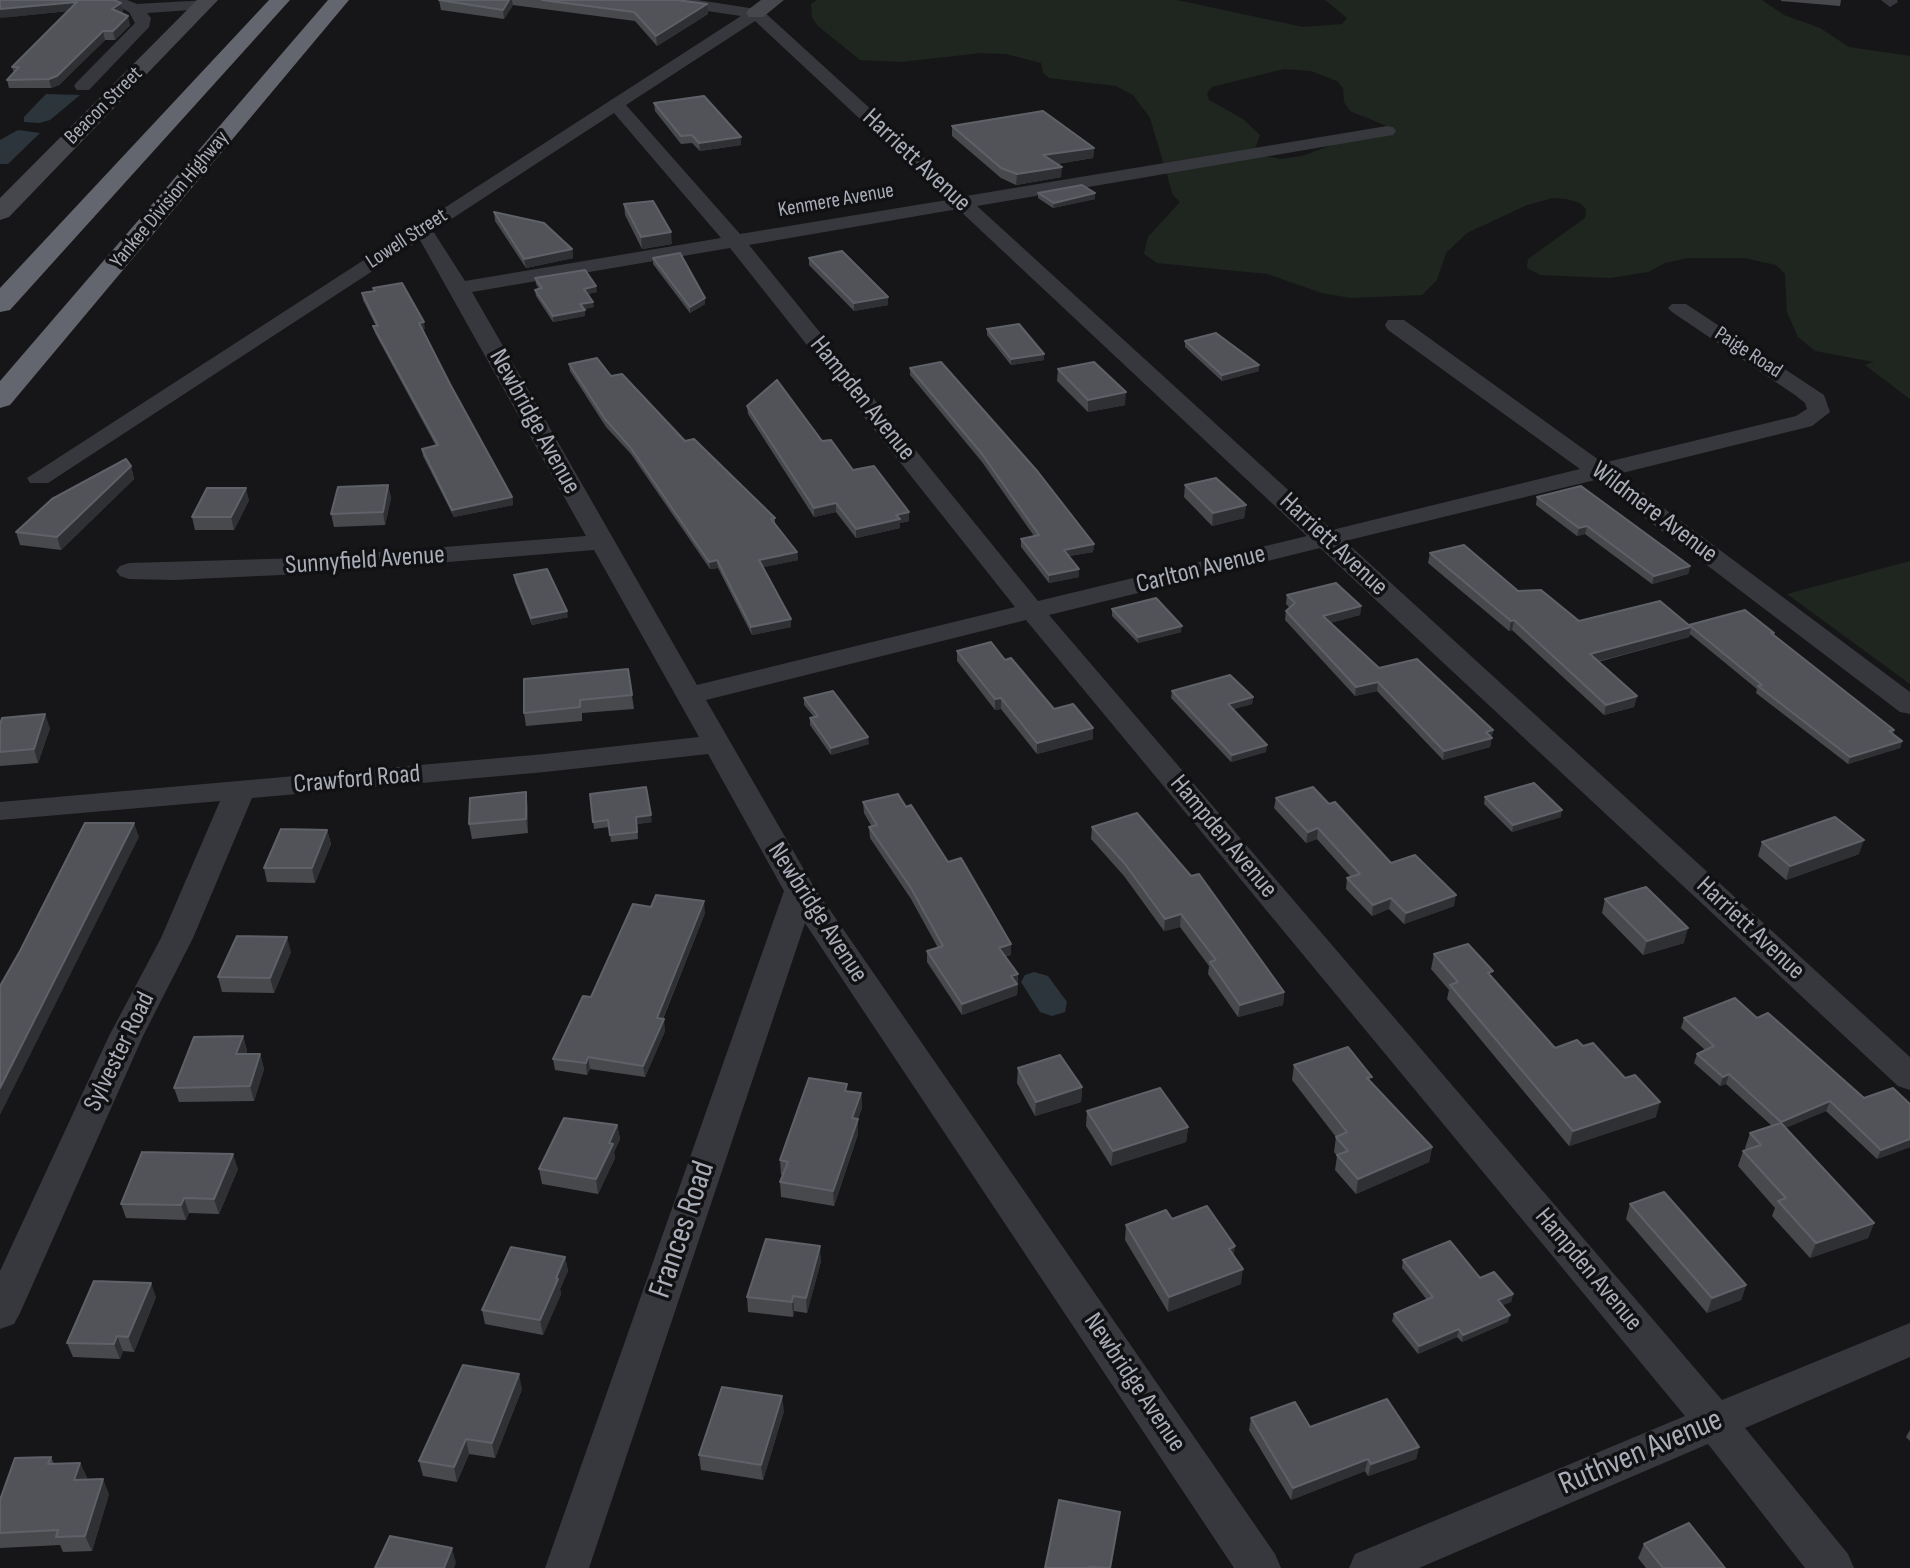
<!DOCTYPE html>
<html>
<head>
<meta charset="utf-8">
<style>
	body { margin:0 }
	canvas { display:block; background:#161618 }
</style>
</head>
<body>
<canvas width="1910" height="1568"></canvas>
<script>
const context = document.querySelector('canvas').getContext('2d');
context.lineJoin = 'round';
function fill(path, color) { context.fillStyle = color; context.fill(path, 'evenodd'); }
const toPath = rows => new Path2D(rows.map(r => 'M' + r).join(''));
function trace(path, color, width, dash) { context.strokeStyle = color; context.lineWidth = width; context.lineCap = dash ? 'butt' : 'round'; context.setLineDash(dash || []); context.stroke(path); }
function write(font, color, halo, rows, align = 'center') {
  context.font = font + ' "Sofia Sans Condensed",sans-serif'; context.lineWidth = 7; context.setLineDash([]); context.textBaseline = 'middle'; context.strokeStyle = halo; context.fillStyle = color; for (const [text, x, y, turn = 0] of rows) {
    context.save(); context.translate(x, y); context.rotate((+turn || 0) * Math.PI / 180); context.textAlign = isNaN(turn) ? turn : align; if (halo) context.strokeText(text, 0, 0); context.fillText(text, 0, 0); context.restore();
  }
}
const green = toPath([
	[817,0,1177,0,1303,27,1342,24,1347,18,1325,0,1762,0,1784,15,1820,28,1849,47,1910,56,1910,399,1865,365,1874,362,1815,351,1798,337,1787,312,1785,274,1776,265,1744,258,1688,258,1665,263,1648,272,1610,278,1540,275,1527,268,1528,259,1585,218,1586,209,1580,203,1567,199,1553,198,1527,205,1467,233,1446,253,1437,280,1422,295,1351,298,1322,293,1267,274,1157,263,1144,254,1148,237,1180,202,1173,195,1150,118,1133,95,1116,86,1049,78,1043,73,1041,63,1006,54,981,53,901,62,860,60,818,26,812,17,811,4],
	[1284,69,1311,71,1337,81,1343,88,1344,102,1350,111,1394,129,1394,134,1335,144,1302,156,1281,159,1253,154,1260,135,1243,119,1209,100,1207,93,1212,87],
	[1910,561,1910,684,1787,594]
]);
const water = toPath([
	[46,94,80,95,50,120,39,123,24,122,24,117],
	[18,130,40,133,8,164,0,164,0,140],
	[1034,972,1048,976,1067,1002,1065,1012,1052,1016,1040,1012,1021,982,1025,975]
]);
const street = toPath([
	[106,0,127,0,137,4,208,0,213,4,205,9,147,13,151,18,149,27,89,90,77,90,74,86,77,82,135,23,129,12,106,0],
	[658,0,698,0,762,10,966,196,1387,126,1393,127,1396,131,1393,135,1387,136,977,206,1332,530,1580,469,1388,330,1385,325,1388,320,1404,320,1603,463,1796,416,1807,409,1805,403,1795,395,1672,312,1668,308,1672,304,1686,304,1824,395,1830,412,1812,426,1618,474,1910,692,1910,714,1900,712,1595,480,1345,541,1910,1057,1910,1090,1898,1086,1320,548,1049,615,1722,1400,1910,1323,1910,1357,1745,1428,1848,1554,1854,1568,1805,1568,1708,1444,1419,1568,1349,1568,1355,1554,1685,1416,1026,620,706,700,814,887,1275,1554,1281,1568,1234,1568,805,923,589,1568,545,1568,784,891,708,754,545,772,252,798,193,938,143,1036,20,1313,14,1324,0,1329,0,1271,109,1036,161,938,220,801,0,820,0,802,545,754,699,737,594,550,302,574,173,580,129,579,120,576,116,571,120,566,129,563,302,558,586,536,420,240,48,483,30,483,27,478,741,16,666,5,658,0],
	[755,21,947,200,740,234,626,105,755,21],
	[614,113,721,238,465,281,433,231,614,113],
	[958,209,1307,536,1038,601,749,245,958,209],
	[730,248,1015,607,697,685,472,292,730,248],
	[1881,0,1897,0,1898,2,1890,7,1881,0]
]);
const secondary = toPath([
	[197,0,218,0,9,217,0,220,0,198,197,0],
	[761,0,784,0,763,17,749,17,746,13,749,9,761,0]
]);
const highway = toPath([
	[269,0,290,0,10,310,0,312,0,288,269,0],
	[328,0,349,0,10,405,0,408,0,381,328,0]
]);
const wall = toPath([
	[439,0,677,0,707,4,708,14,657,46,635,21,513,5,504,19,441,10],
	[1781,0,1841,0,1840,6,1781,1],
	[121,3,123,12,121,13,130,25,115,40,105,40,59,85,51,88,9,88,7,80,14,73,12,67,68,11,0,18],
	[654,103,741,137,741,145,700,151,692,143,681,144,655,111],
	[952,126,1094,148,1093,158,1057,164,1061,177,1016,185,1001,178,952,136],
	[1038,193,1095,193,1095,199,1053,208,1038,198],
	[624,204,672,244,642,249,625,215],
	[494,212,572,249,573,258,526,268,495,221],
	[653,258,705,304,690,313,653,264],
	[809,258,888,305,854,311,809,265],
	[535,278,597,292,587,294,594,307,584,309,585,316,553,322,536,296,535,290,539,289,536,284],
	[373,288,425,329,423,329,450,384,512,497,513,505,454,517,423,456,422,449,436,446,375,333,373,326,376,326,363,300,362,293,374,291],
	[987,329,1044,354,1044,360,1011,365,987,335],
	[1185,341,1259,371,1222,381,1185,347],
	[569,364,611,376,685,441,775,518,775,525,797,552,798,560,763,567,791,627,752,635,718,568,710,569,631,454,606,427,570,371],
	[910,368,1094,544,1093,552,1069,556,1079,577,1049,583,1021,547,1021,539,1034,536,982,462,910,375],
	[1058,369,1125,405,1088,412,1057,381],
	[747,406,822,441,853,470,909,512,909,521,900,523,900,528,856,538,836,512,814,517,748,414],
	[131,466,134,479,61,550,20,545,16,532],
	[388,485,391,498,385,525,334,527,331,514],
	[1185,485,1246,505,1244,518,1212,526,1184,497],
	[1537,497,1690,566,1688,574,1652,584,1585,534,1577,536,1536,505],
	[249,500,234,530,195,530,192,517],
	[1430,553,1518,591,1579,621,1688,625,1773,635,1894,730,1893,734,1902,741,1900,748,1848,764,1756,693,1757,689,1690,634,1689,637,1598,662,1637,696,1634,707,1604,715,1512,630,1509,631,1428,563],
	[514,575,568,617,532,625,515,582],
	[1287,595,1361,606,1360,615,1330,623,1379,668,1493,730,1490,747,1443,760,1377,691,1355,696,1285,620,1286,611,1290,608,1286,604],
	[1112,609,1181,632,1138,643,1112,616],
	[957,651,1005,660,1054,709,1093,728,1093,739,1037,754,1001,709,995,710,957,661],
	[628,669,634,709,582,713,582,721,526,726,524,713],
	[1172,691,1253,697,1252,704,1233,709,1266,752,1231,762,1171,698],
	[804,698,869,744,831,755,810,725,810,718,814,717,804,705],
	[0,725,50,728,38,763,0,766],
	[590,794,652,822,637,824,638,839,611,842,609,827,594,829],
	[1485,797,1561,817,1512,832,1484,804],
	[1276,798,1329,804,1391,863,1454,906,1404,924,1389,909,1372,916,1346,889,1347,878,1351,877,1317,839,1306,843,1274,808],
	[863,802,906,807,1011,944,1011,955,1005,956,1018,974,1017,995,962,1015,927,962,927,951,938,948,911,899,870,838,869,827,872,827,864,813],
	[528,806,528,833,472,839,469,824],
	[1092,827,1284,992,1283,1005,1238,1017,1208,974,1209,966,1180,927,1164,931,1124,876,1091,839],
	[327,830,331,844,315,883,267,882,264,868],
	[1762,842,1859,854,1786,880,1758,856],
	[1605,899,1684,943,1643,955,1602,913],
	[705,913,663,1019,665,1031,645,1077,590,1069,587,1075,555,1070,553,1059,591,997],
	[291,952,274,993,222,992,218,977],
	[1434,954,1491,976,1555,1048,1583,1046,1625,1078,1656,1117,1569,1146,1447,999,1449,990,1431,969],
	[1684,1018,1757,1018,1864,1098,1910,1104,1910,1147,1877,1159,1826,1111,1785,1128,1874,1223,1868,1238,1810,1258,1772,1216,1775,1208,1738,1166,1743,1151,1747,1150,1745,1148,1750,1133,1772,1126,1726,1084,1720,1086,1694,1063,1697,1054,1705,1050,1681,1028],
	[243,1036,247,1051,246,1054,260,1054,264,1069,254,1101,179,1102,174,1088],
	[1294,1065,1371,1083,1432,1147,1429,1162,1356,1194,1335,1170,1337,1156,1334,1152,1336,1137,1292,1080],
	[1018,1068,1082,1087,1081,1102,1035,1116,1017,1083],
	[848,1091,861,1093,862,1108,858,1119,858,1134,834,1206,781,1197,780,1182,782,1175,781,1175,780,1160],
	[1087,1111,1188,1127,1186,1142,1111,1166,1086,1126],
	[617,1125,620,1139,614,1152,615,1158,598,1194,542,1184,539,1169],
	[238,1169,219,1214,189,1213,186,1220,126,1218,121,1204],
	[1630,1204,1746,1285,1741,1300,1707,1313,1626,1219],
	[1172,1219,1234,1256,1241,1284,1168,1312,1125,1240,1126,1225],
	[565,1257,568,1271,560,1289,561,1294,543,1335,485,1324,482,1310],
	[1403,1260,1480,1278,1513,1294,1511,1302,1502,1305,1508,1322,1462,1342,1457,1337,1418,1354,1392,1321,1394,1314,1427,1300,1402,1268],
	[821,1261,807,1313,794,1311,793,1317,748,1312,747,1297],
	[156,1297,134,1352,123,1351,120,1359,73,1357,67,1343],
	[522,1389,495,1458,469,1454,457,1482,423,1476,419,1461],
	[784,1411,763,1480,701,1470,699,1455],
	[1251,1418,1310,1427,1419,1447,1416,1459,1368,1476,1365,1471,1291,1500,1249,1430],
	[1910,1430,1910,1441,1906,1437],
	[51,1457,54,1464,80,1463,87,1478,86,1480,109,1494,92,1551,63,1552,60,1545,0,1548,0,1500],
	[1644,1544,1725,1568,1646,1568,1638,1558]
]);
const shadedWall = toPath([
	[509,0,512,0,513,5,504,19,503,10],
	[77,2,79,10,0,18,0,9],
	[121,3,123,12,114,18,112,9],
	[707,4,708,14,657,46,656,36],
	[128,16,130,25,115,40,113,31],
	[103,31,105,40,59,85,51,88,49,79],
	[741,137,741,145,700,151,699,143],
	[1094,148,1093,158,1043,166,1043,155],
	[1062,167,1061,177,1016,185,1017,174],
	[1095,193,1095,199,1053,208,1054,203],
	[671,232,672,244,642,249,641,237],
	[572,249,573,258,526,268,524,259],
	[596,286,597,292,584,295,584,289],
	[888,297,888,305,854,311,854,303],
	[705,298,705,304,690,313,690,307],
	[593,302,594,307,581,310,580,304],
	[585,310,585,316,553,322,553,316],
	[424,322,425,329,420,330,419,323],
	[1044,354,1044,360,1011,365,1011,359],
	[1259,365,1259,371,1222,381,1222,375],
	[1126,392,1125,405,1088,412,1088,400],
	[131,466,134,479,61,550,57,537],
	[388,485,391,498,385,525,383,512],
	[246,488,249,500,234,530,231,517],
	[512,497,513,505,454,517,452,510],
	[836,503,836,512,814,517,814,508],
	[1246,505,1244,518,1212,526,1213,513],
	[909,512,909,521,900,523,900,528,856,538,856,529,896,515],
	[1587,526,1585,534,1577,536,1579,528],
	[1094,544,1093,552,1064,557,1064,550],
	[797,552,798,560,760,568,759,560],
	[717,560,718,568,710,569,709,562],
	[1690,566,1688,574,1652,584,1654,576],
	[1079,569,1079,577,1049,583,1049,575],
	[1361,606,1360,615,1322,625,1323,616],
	[567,611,568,617,532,625,531,618],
	[791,619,791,627,752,635,751,627],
	[1514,620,1512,630,1509,631,1511,621],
	[1182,626,1181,632,1138,643,1138,637],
	[1691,627,1689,637,1587,664,1590,654],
	[1378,682,1377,691,1355,696,1356,687],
	[1637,696,1634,707,1604,715,1606,705],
	[1253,697,1252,704,1227,711,1228,704],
	[1001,698,1001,709,995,710,995,699],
	[45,714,50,728,38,763,34,749],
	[1093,728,1093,739,1037,754,1037,743],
	[1493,730,1490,747,1443,760,1444,751,1486,732],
	[868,737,869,744,831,755,831,748],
	[1902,741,1900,748,1848,764,1850,757],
	[1267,745,1266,752,1231,762,1232,755],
	[526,792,528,806,528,833,526,819],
	[1562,810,1561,817,1512,832,1513,825],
	[651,815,652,822,637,824,636,817],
	[134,823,139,837,0,1115,0,1088],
	[1318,828,1317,839,1306,843,1308,832],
	[327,830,331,844,315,883,312,868],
	[1864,840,1859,854,1786,880,1790,866],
	[1456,895,1454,906,1404,924,1406,913],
	[1391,898,1389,909,1372,916,1373,905],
	[704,901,705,913,658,1030,657,1018],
	[1181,914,1180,927,1164,931,1165,919],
	[1688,928,1684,943,1643,955,1647,941],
	[287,937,291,952,274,993,270,978],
	[1011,944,1011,955,999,959,999,948],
	[1018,974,1017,995,962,1015,962,1004,1011,976],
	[1284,992,1283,1005,1238,1017,1240,1005],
	[664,1019,665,1031,645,1077,643,1066],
	[243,1036,247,1051,241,1069,236,1054],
	[260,1054,264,1069,254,1101,250,1086],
	[588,1057,590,1069,587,1075,586,1063],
	[1729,1074,1726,1084,1720,1086,1723,1077],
	[1082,1087,1081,1102,1035,1116,1036,1102],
	[861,1093,862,1108,853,1133,852,1118],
	[1830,1101,1826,1111,1778,1131,1781,1122],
	[1660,1102,1656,1117,1569,1146,1573,1131],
	[858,1119,858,1134,834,1206,833,1191],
	[617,1125,620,1139,614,1152,615,1158,598,1194,596,1179,609,1143],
	[1188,1127,1186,1142,1111,1166,1113,1151],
	[1910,1139,1910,1147,1877,1159,1881,1150],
	[1432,1147,1429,1162,1356,1194,1358,1179],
	[233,1154,238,1169,219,1214,214,1199],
	[184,1198,189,1213,186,1220,181,1205],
	[1874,1223,1868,1238,1810,1258,1816,1243],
	[820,1246,821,1261,807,1313,806,1298],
	[1235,1246,1233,1261,1229,1249],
	[565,1257,568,1271,560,1289,561,1294,543,1335,540,1320],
	[1243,1269,1241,1284,1168,1312,1169,1297],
	[151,1283,156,1297,134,1352,128,1337],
	[1746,1285,1741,1300,1707,1313,1712,1298],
	[1513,1294,1511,1302,1496,1308,1498,1300],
	[793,1296,794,1311,793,1317,792,1302],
	[1510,1315,1508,1322,1462,1342,1463,1335],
	[1459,1329,1457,1337,1418,1354,1419,1346],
	[117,1336,123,1351,120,1359,114,1344],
	[519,1374,522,1389,495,1458,492,1443],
	[782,1396,784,1411,763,1480,761,1465],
	[466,1439,469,1454,457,1482,454,1467],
	[1419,1447,1416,1459,1368,1476,1371,1464],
	[1368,1459,1365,1471,1291,1500,1293,1488],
	[80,1463,87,1478,81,1495,74,1480],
	[103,1479,109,1494,92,1551,85,1536],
	[1120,1512,1119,1524,1111,1568,1110,1568],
	[452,1548,456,1563,454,1568,444,1568]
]);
const building = toPath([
	[0,0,114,0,121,3,112,9,128,16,113,31,103,31,57,76,49,79,7,80,19,67,12,67,77,2,0,9,0,0],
	[439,0,509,0,503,10,439,0],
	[542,0,677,0,707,4,656,36,634,12,542,0],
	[704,96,741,137,699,143,692,135,681,136,654,103,704,96],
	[1043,111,1094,148,1043,155,1062,167,1017,174,1001,168,952,126,1043,111],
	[1082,185,1095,193,1054,203,1038,193,1082,185],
	[653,201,671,232,641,237,624,204,653,201],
	[494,212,544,223,572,249,524,259,494,212],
	[842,251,888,297,854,303,809,258,842,251],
	[680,253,705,298,690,307,653,258,680,253],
	[585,270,596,286,584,289,593,302,580,304,585,310,553,316,535,290,542,288,535,278,585,270],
	[402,283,424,322,419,323,450,384,512,497,452,510,422,449,438,445,373,326,378,326,362,293,375,291,373,288,402,283],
	[1019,324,1044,354,1011,359,987,329,1019,324],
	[1216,333,1259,365,1222,375,1185,341,1216,333],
	[597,358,611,376,622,374,685,441,694,439,775,518,771,519,797,552,759,560,791,619,751,627,717,560,709,562,630,447,605,419,569,364,597,358],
	[941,362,1038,472,1094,544,1064,550,1079,569,1049,575,1021,539,1039,535,982,454,910,368,941,362],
	[1094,362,1126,392,1088,400,1058,369,1094,362],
	[777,380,822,441,831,440,853,470,874,466,909,512,896,515,900,519,856,529,836,503,814,508,747,406,777,380],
	[126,459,131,466,57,537,16,532,52,499,126,459],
	[1216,478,1246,505,1213,513,1185,485,1216,478],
	[388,485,383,512,331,514,338,487,388,485],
	[1581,486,1690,566,1654,576,1587,526,1579,528,1537,497,1581,486],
	[207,488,246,488,231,517,192,517,207,488],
	[1464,545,1518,591,1541,590,1579,621,1660,601,1691,627,1590,654,1637,696,1606,705,1514,620,1511,621,1430,553,1464,545],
	[547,569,567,611,531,618,514,575,547,569],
	[1336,583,1361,606,1323,616,1379,668,1417,659,1493,730,1486,732,1492,738,1444,751,1378,682,1356,687,1286,611,1295,603,1287,595,1336,583],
	[1156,598,1182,626,1138,637,1112,609,1156,598],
	[1745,610,1774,633,1771,633,1894,730,1889,731,1902,741,1850,757,1758,686,1762,685,1689,625,1745,610],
	[991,642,1005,660,1011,658,1054,709,1073,704,1093,728,1037,743,1001,698,995,699,957,651,991,642],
	[628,669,632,695,580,700,580,707,524,713,524,679,628,669],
	[1230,675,1253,697,1228,704,1267,745,1232,755,1172,691,1230,675],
	[833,691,868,737,831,748,810,718,818,716,804,698,833,691],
	[45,714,34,749,0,752,0,725,2,718,45,714],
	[1534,783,1562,810,1513,825,1485,797,1534,783],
	[646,787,651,815,636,817,637,832,610,835,608,820,593,822,590,794,646,787],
	[1313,787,1329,804,1335,802,1391,863,1415,855,1456,895,1406,913,1391,898,1373,905,1347,878,1360,874,1318,828,1308,832,1276,798,1313,787],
	[526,792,526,819,469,824,470,798,526,792],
	[898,794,906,807,911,805,948,862,961,858,1011,944,999,948,1018,974,1011,976,1017,984,962,1004,927,951,943,946,911,888,869,827,877,825,863,802,898,794],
	[1137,813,1191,876,1199,874,1284,992,1240,1005,1210,962,1216,960,1181,914,1165,919,1125,864,1092,827,1137,813],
	[1835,817,1864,840,1790,866,1762,842,1835,817],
	[85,823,134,823,0,1088,0,986,20,951,85,823],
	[281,829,327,830,312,868,264,868,281,829],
	[1646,887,1688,928,1647,941,1605,899,1646,887],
	[656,895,704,901,657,1018,664,1019,643,1066,588,1057,586,1063,553,1059,583,996,591,997,633,904,651,907,656,895],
	[237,936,287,937,270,978,218,977,237,936],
	[1468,944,1493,971,1488,973,1555,1048,1577,1040,1583,1046,1593,1043,1625,1078,1635,1075,1660,1102,1573,1131,1450,985,1458,982,1434,954,1468,944],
	[1735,998,1757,1018,1768,1013,1864,1098,1893,1088,1910,1104,1910,1139,1881,1150,1830,1101,1781,1122,1729,1074,1723,1077,1697,1054,1714,1046,1684,1018,1735,998],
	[243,1036,236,1054,260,1054,250,1086,174,1088,194,1037,243,1036],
	[1348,1047,1372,1077,1367,1078,1432,1147,1358,1179,1337,1155,1348,1151,1336,1137,1347,1132,1294,1065,1348,1047],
	[1060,1055,1082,1087,1036,1102,1018,1068,1060,1055],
	[809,1078,847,1084,845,1091,861,1093,852,1118,858,1119,833,1191,780,1182,788,1162,780,1160,809,1078],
	[1160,1088,1188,1127,1113,1151,1087,1111,1160,1088],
	[564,1118,617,1125,609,1143,613,1144,596,1179,539,1169,564,1118],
	[1781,1123,1874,1223,1816,1243,1778,1201,1786,1198,1743,1151,1761,1145,1750,1133,1781,1123],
	[142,1152,233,1154,214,1199,184,1198,181,1205,121,1204,142,1152],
	[1664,1192,1746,1285,1712,1298,1630,1204,1664,1192],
	[1207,1206,1235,1246,1229,1249,1243,1269,1169,1297,1126,1225,1166,1210,1172,1219,1207,1206],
	[766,1239,820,1246,806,1298,793,1296,792,1302,747,1297,766,1239],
	[1450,1241,1480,1278,1494,1272,1513,1294,1498,1300,1510,1315,1463,1335,1459,1329,1419,1346,1394,1314,1433,1297,1403,1260,1450,1241],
	[511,1247,565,1257,556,1278,558,1279,540,1320,482,1310,511,1247],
	[94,1281,151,1283,128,1337,117,1336,114,1344,67,1343,94,1281],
	[463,1365,519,1374,492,1443,466,1439,454,1467,419,1461,463,1365],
	[722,1387,782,1396,761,1465,699,1455,722,1387],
	[1387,1399,1419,1447,1371,1464,1368,1459,1293,1488,1251,1418,1295,1402,1310,1427,1387,1399],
	[51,1457,48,1464,80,1463,74,1480,103,1479,85,1536,56,1537,58,1530,0,1533,0,1500,15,1458,51,1457],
	[1059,1500,1120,1512,1110,1568,1089,1567,1088,1568,1045,1568,1059,1500],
	[1689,1523,1725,1568,1663,1568,1644,1544,1689,1523],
	[390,1536,452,1548,444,1568,375,1568,390,1536]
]);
const farStreetnames = [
	["Beacon Street",104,106,-45],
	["Yankee Division Highway",170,200,-50],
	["Kenmere Avenue",836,201,-10],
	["Lowell Street",407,239,-33],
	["Paige Road",1748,353,33]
];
const streetNames = [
	["Harriett Avenue",916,161,43],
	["Hampden Avenue",862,399,51],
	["Newbridge Avenue",534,422,61],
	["Wildmere Avenue",1654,513,37],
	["Harriett Avenue",1333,545,43],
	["Sunnyfield Avenue",365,561,-4],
	["Carlton Avenue",1201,570,-14],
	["Crawford Road",357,780,-5],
	["Hampden Avenue",1223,837,50],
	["Newbridge Avenue",817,913,57],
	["Harriett Avenue",1750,929,43],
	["Sylvester Road",120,1052,-64],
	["Hampden Avenue",1588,1270,50],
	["Newbridge Avenue",1134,1383,56]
];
const nearStreetnames = [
	["Frances Road",683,1230,-71],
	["Ruthven Avenue",1641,1453,-23]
];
fill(green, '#1e261f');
fill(water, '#2c353c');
fill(street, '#37383d');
fill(secondary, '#45474d');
fill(highway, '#63666e');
fill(wall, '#47494d');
fill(shadedWall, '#2f3033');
fill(building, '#525359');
trace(building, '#5f6168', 2);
write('21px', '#a8adb8', '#111113', farStreetnames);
write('26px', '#a8adb8', '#111113', streetNames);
write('32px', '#a8adb8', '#111113', nearStreetnames);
</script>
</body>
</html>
